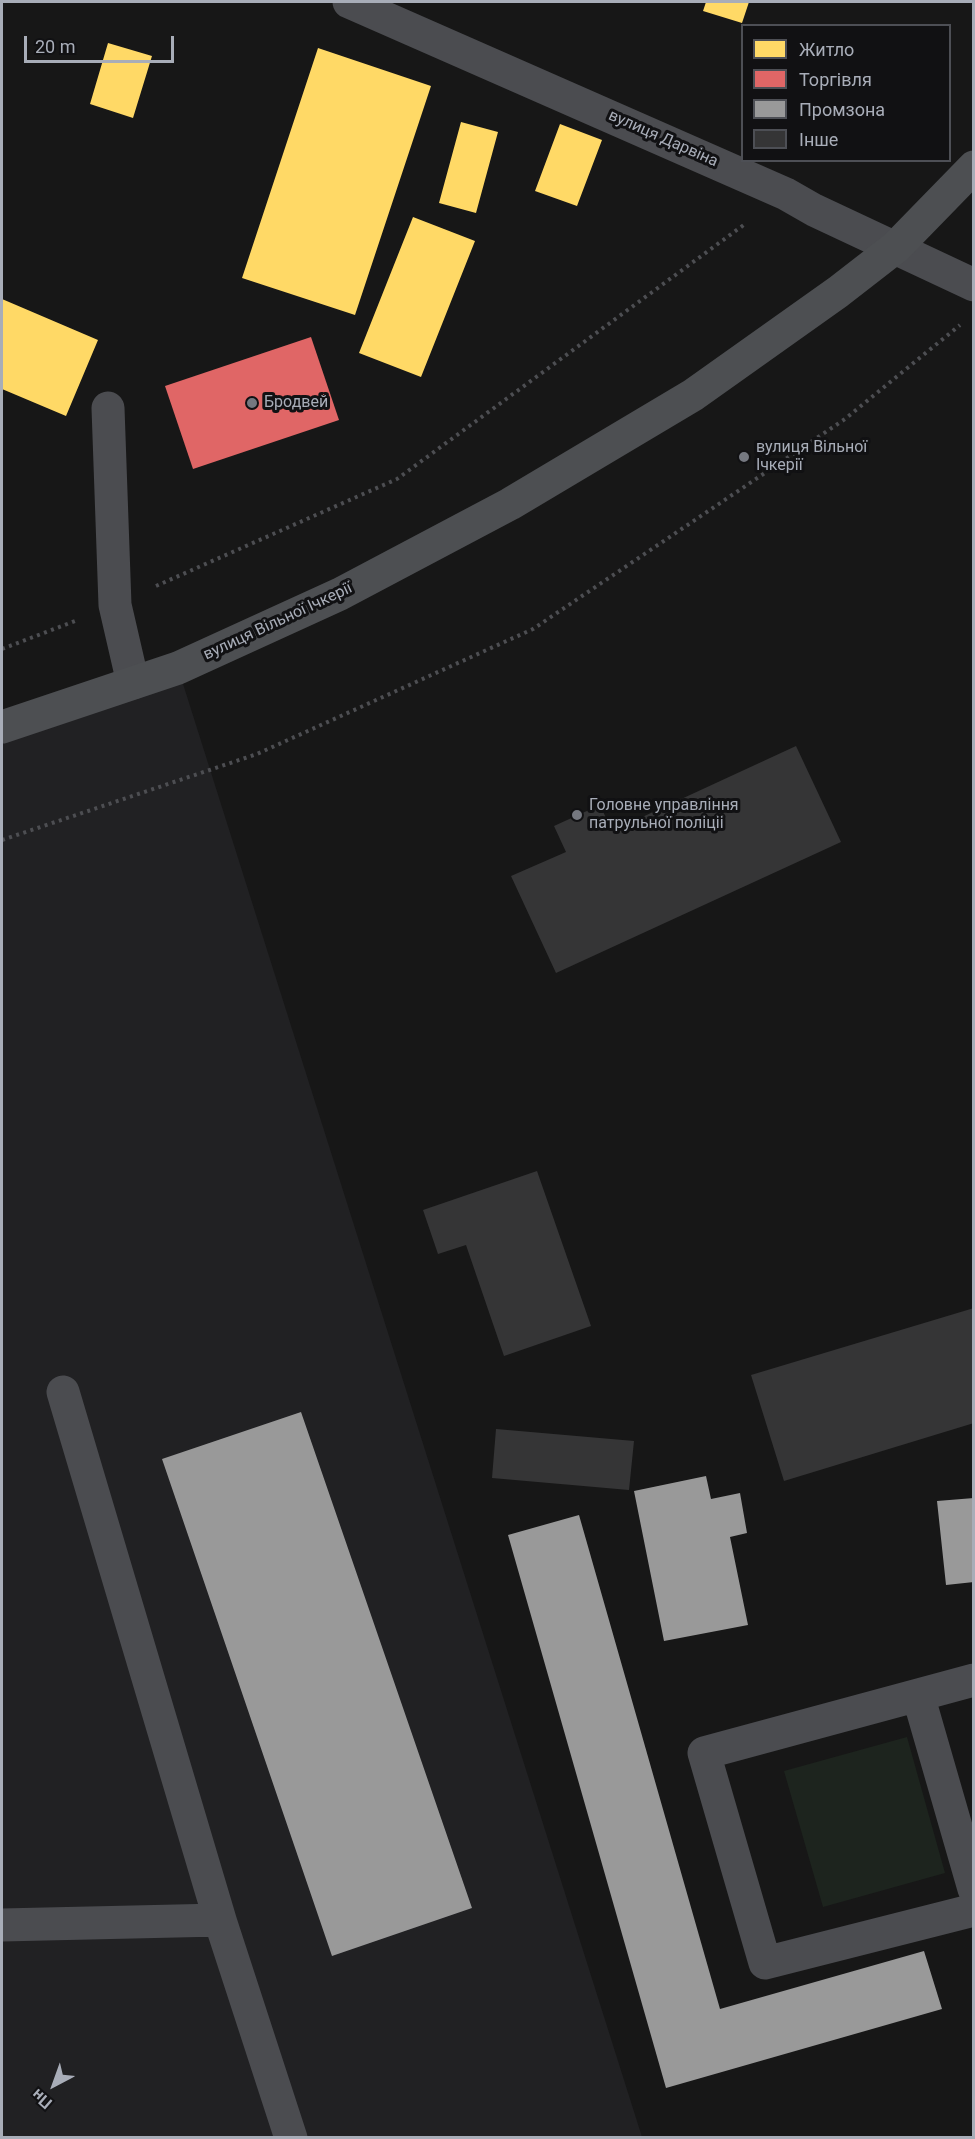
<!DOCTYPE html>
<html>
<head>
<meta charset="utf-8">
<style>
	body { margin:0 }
	#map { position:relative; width:975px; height:2139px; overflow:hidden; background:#171717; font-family:Roboto,sans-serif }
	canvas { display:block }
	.frame { position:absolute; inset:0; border:3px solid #a8adb8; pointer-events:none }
	.legend { position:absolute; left:741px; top:24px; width:210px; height:138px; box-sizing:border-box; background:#111113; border:2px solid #4d4f55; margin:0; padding:8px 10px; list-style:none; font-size:18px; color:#a8adb8 }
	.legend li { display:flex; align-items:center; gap:12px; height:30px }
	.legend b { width:30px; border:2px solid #4d4f55 }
	.north { position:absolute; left:24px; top:2055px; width:60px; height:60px; -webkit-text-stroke:4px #111113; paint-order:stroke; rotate:221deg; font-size:16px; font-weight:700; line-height:24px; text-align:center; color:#a8adb8 }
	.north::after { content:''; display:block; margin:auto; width:21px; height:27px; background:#a8adb8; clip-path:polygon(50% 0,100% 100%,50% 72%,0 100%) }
	.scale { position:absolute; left:24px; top:36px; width:150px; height:27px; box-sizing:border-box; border:3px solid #a8adb8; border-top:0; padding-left:8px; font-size:18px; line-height:21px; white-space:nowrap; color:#a8adb8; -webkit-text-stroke:4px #111113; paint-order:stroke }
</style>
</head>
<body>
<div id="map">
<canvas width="975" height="2139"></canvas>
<div class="frame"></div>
<ul class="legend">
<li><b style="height:16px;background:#ffd966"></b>Житло</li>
<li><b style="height:16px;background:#e06666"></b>Торгівля</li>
<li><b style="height:16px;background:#999"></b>Промзона</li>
<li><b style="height:16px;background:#353536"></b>Інше</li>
</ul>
<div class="north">Пн</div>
<div class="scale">20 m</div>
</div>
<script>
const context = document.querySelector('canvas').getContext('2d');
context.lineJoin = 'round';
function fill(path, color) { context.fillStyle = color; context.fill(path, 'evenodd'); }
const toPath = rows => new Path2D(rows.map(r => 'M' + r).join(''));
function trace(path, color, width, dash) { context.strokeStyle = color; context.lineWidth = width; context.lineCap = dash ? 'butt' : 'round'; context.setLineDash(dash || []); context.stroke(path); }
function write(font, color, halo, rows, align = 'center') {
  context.font = font + ' Roboto,sans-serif'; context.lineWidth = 6; context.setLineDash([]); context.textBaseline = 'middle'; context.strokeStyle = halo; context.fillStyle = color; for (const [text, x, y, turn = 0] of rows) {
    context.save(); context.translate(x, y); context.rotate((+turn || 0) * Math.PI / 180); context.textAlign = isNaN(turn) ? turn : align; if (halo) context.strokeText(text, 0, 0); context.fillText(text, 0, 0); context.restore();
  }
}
const built = toPath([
	[178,668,642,2137,2,2137,2,727]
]);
const green = toPath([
	[907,1737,945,1873,823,1907,784,1771]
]);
const homes = toPath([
	[706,2,749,2,742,23,703,11],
	[108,43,152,56,133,118,90,104],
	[318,48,431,86,355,315,242,278],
	[461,122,498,132,476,213,439,203],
	[560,124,602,140,577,206,535,191],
	[413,217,475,241,421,377,359,353],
	[2,299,98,340,66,416,2,389]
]);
const shops = toPath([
	[311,337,339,420,193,469,165,386]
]);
const industry = toPath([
	[301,1412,472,1908,332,1956,162,1459],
	[706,1476,711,1499,740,1493,747,1533,730,1537,748,1625,664,1641,634,1491],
	[974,1498,974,1582,946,1585,937,1501],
	[579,1515,720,2009,924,1951,942,2009,666,2088,508,1535]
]);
const building = toPath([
	[796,746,841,842,556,973,511,876,566,852,554,826,600,805,612,831],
	[537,1171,591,1326,504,1356,466,1245,438,1254,423,1210],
	[974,1308,974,1423,784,1481,751,1375],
	[496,1429,634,1441,629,1490,492,1478]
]);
const path = toPath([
	[156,586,397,479,745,224],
	[2,649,75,621],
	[2,840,257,754,533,629,845,419,960,325]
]);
const minor = toPath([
	[349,2,786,194,814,210,974,285],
	[108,408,115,605,133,683],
	[974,1680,704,1753,765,1963,974,1910],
	[918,1695,974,1889],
	[220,1920,291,2138],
	[2,1925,220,1920,63,1392]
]);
const major = toPath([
	[2,727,178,668,340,594,510,504,693,395,838,292,896,247,974,167]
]);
const markers = [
	[252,403,6,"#757880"],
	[744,457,6,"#757880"],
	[577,815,6,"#757880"]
];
const streetNames = [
	["вулиця Дарвіна",663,139,24],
	["вулиця Вільної Ічкерії",278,622,-25]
];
const poiNames = [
	["Бродвей",264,403],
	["вулиця Вільної",756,448],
	["Ічкерії",756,466],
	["Головне управління",589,806],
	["патрульної поліціі",589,824]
];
fill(built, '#212123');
fill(green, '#1d241e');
fill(homes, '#ffd966');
fill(shops, '#e06666');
fill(industry, '#999');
fill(building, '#353536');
trace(path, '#4d4e52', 4, [3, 4.5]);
trace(minor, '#4b4c50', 33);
trace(major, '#4d4f52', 33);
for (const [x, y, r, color] of markers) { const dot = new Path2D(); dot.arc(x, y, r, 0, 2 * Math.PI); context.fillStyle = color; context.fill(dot); trace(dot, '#111113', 2); }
write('16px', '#a8adb8', '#111113', streetNames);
write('16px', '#a8adb8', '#111113', poiNames, 'left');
</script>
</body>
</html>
